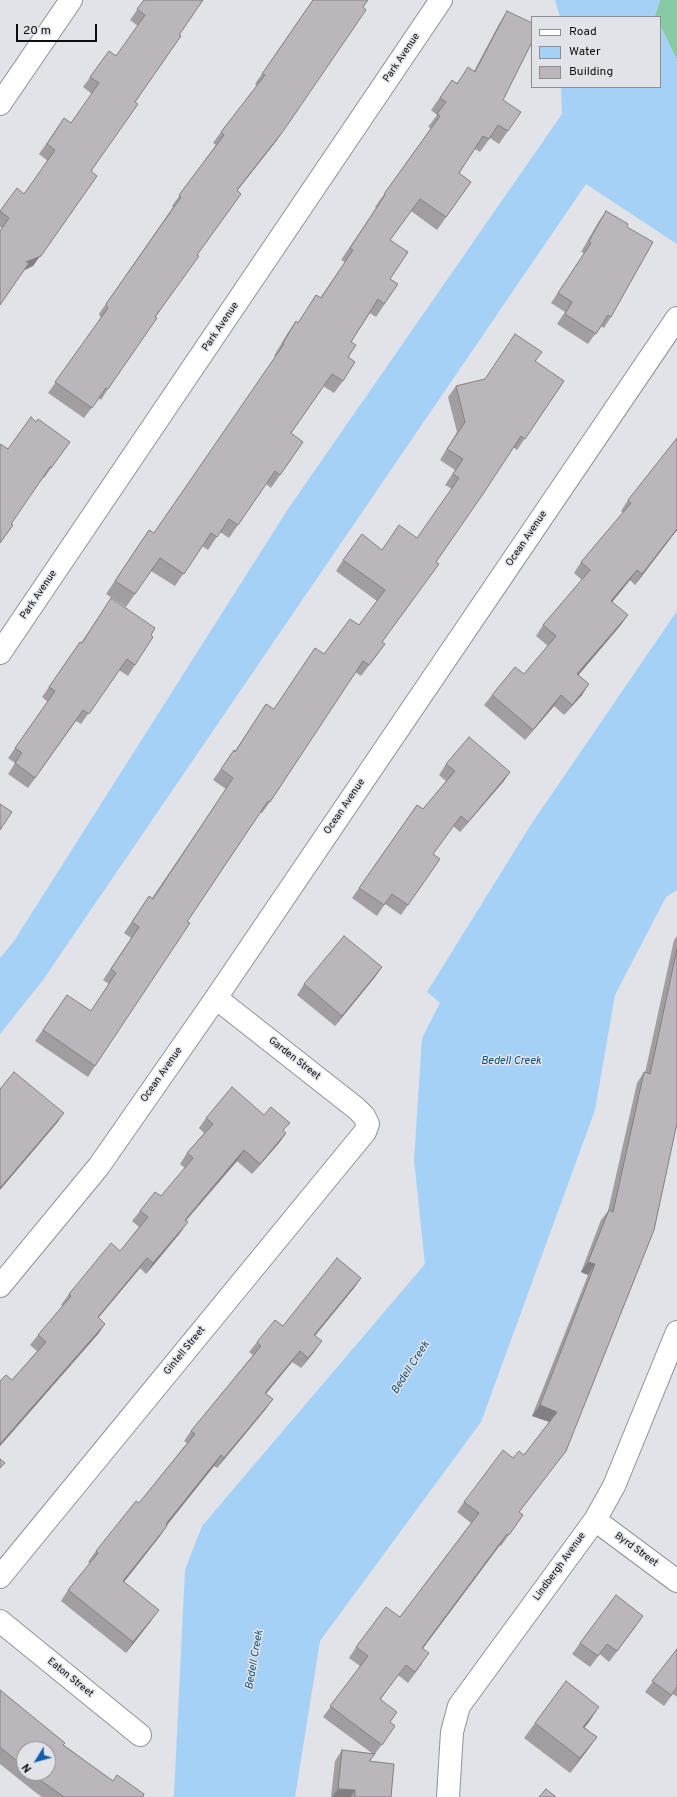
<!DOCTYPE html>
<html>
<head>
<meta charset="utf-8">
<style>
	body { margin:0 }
	#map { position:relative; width:677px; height:1797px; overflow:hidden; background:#e1e3e9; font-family:Overpass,sans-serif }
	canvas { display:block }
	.legend { position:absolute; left:531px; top:16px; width:130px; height:72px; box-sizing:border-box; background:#e1e3e9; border:1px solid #8c8e92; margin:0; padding:5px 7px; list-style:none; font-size:12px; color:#0d0e10 }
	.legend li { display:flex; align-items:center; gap:8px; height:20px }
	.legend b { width:20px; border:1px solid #8c8e92 }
	.north { position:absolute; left:16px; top:1741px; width:40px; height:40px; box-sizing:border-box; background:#e1e3e9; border:1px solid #8c8e92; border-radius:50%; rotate:233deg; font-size:11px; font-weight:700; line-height:16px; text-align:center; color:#0d0e10 }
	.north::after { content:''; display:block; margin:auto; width:14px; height:18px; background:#125ead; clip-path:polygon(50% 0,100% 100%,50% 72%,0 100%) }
	.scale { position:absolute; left:16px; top:24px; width:81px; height:18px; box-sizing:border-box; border:2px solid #0d0e10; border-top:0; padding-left:5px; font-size:12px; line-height:14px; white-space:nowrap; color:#0d0e10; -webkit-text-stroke:3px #e1e3e9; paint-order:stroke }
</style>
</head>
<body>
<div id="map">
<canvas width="677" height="1797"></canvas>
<ul class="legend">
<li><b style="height:5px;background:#fff"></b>Road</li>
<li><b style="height:11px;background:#a5d1f6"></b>Water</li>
<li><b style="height:11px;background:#bbb6bb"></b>Building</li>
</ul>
<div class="north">N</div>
<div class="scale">20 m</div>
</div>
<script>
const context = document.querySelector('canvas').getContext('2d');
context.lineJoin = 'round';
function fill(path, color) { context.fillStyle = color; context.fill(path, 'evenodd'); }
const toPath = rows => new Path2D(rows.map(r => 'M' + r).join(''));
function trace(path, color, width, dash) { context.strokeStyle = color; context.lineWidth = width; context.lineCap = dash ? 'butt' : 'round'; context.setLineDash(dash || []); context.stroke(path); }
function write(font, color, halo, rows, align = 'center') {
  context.font = font + ' Overpass,sans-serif'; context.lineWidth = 3; context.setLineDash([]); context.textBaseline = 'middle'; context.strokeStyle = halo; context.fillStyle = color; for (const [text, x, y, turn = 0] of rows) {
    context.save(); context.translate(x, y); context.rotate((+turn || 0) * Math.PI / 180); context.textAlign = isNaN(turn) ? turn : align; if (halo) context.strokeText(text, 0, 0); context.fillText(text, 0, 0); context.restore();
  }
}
const green = toPath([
	[660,0,677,0,677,60,660,25,660,17,656,17,655,15]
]);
const water = toPath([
	[555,0,660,0,655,15,656,17,560,17],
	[660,25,677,60,677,244,586,184,43,980,0,1034,0,958,14,941,288,509,562,114,561,87,660,87],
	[677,611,677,890,666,897,615,995,595,1110,481,1422,320,1641,295,1797,172,1797,174,1795,185,1570,202,1526,425,1264,414,1160,422,1038,440,1003,427,992,530,826]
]);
const minor = toPath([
	[0,104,71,0],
	[0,653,441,0],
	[0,1286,99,1166,216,998,677,318],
	[595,1520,677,1581],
	[0,1577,365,1132,368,1124,364,1116,357,1109,216,998],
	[0,1621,140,1735],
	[448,1797,452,1732,459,1706,595,1520,614,1486,677,1332]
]);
const wall = toPath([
	[144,0,190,18,91,171,33,266,2,228,0,227,0,211,24,194,48,161,39,154,64,118,71,123,92,94,83,87,109,51,116,56,138,26,130,20],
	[313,0,277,140,237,191,197,255,108,389,101,400,99,398,84,418,48,393,101,318,99,314,173,207,172,206,216,145,213,143,221,132,257,86,255,84],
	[507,11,503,100,508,131,499,144,490,138,480,152,475,149,459,173,471,182,437,230,411,211,390,240,390,279,398,284,376,317,370,313,351,342,343,381,334,393,323,386,291,433,303,442,271,488,266,484,229,538,220,532,208,550,202,546,175,586,151,571,126,607,106,594,140,543,154,533,276,357,274,356,287,334,296,321,298,323,316,295,320,298,345,262,341,260,376,208,375,207,431,128,428,127,437,115,431,110,452,80,456,83,474,71,499,24],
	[606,211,627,227,611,317,604,328,601,326,588,344,557,324,565,312,551,303,584,253,581,252,599,221],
	[535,361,564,381,517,450,513,447,382,642,385,644,377,655,361,676,355,672,270,802,262,813,260,812,187,922,95,1066,88,1077,35,1041,67,995,91,1011,109,984,103,980,131,938,124,933,149,896,152,898,226,789,213,780,234,750,235,751,266,704,274,709,315,648,324,654,359,625,377,601,336,571,343,560,381,550,417,538,452,489,445,485,455,470,440,460,457,432,448,397,456,386,484,379],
	[36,422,70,442,44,478,43,477,11,524,13,525,0,543,0,444,8,449],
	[628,500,677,530,635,585,630,580,612,602,628,615,620,626,578,675,582,695,564,715,554,706,525,740,484,705,492,695,524,674,548,646,536,636,543,625,582,580,574,573,581,562,623,513,621,511],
	[111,598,151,635,135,665,128,676,119,670,81,724,76,721,28,788,8,774,15,763,8,758,48,702,42,697,80,642,81,643],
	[446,764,510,772,503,782,460,832,453,826,433,854,440,859,401,915,385,904,377,916,352,898,417,805,423,809,446,781,439,775],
	[677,936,677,1123,566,1451,519,1512,523,1515,501,1546,500,1545,423,1648,422,1664,408,1683,398,1675,381,1699,390,1722,395,1726,370,1761,391,1797,331,1797,335,1761,342,1750,373,1754,323,1717,360,1666,349,1658,356,1647,400,1617,471,1523,457,1512,464,1502,513,1458,524,1455,549,1422,532,1416,588,1275,581,1272,601,1220,608,1211,637,1083,644,1072,645,1073,674,940],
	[382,967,375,977,335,1026,297,995,304,984],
	[264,1115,286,1133,279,1143,252,1174,237,1161,186,1221,180,1233,146,1274,140,1268,98,1318,105,1324,98,1334,0,1446,0,1381,12,1380,37,1351,30,1345,38,1335,63,1306,61,1305,69,1294,120,1251,139,1227,132,1221,140,1211,161,1196,185,1168,180,1164,187,1153,204,1133,199,1128,206,1118],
	[361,1278,354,1288,315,1336,314,1352,301,1368,292,1362,266,1394,273,1399,265,1410,217,1468,214,1466,167,1525,160,1536,124,1582,151,1621,126,1653,61,1601,68,1590,90,1563,88,1562,96,1551,139,1503,187,1443,184,1441,191,1431,253,1355,249,1352,257,1342],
	[636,1626,609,1662,600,1654,590,1667,572,1654,580,1643],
	[677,1649,677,1697,673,1694,664,1706,645,1692],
	[0,1690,64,1745,113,1781,143,1797,42,1797,35,1792,0,1764],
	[24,1749,48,1773,24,1773],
	[589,1722,584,1727,597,1737,586,1752,570,1773,524,1738,535,1723]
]);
const shadedWall = toPath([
	[284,130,277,140,229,201,237,190],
	[97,176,33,266,25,270,26,262],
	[677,529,677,530,635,585,642,574],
	[637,570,630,580,604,612,611,601],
	[628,615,620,626,570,685,577,674],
	[589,684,582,695,564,715,572,705],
	[561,695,554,706,525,740],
	[510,772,503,782,460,832,468,822],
	[382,967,375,977,335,1026,342,1016],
	[64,1113,57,1123,0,1190,0,1188],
	[286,1133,279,1143,252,1174,260,1164],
	[244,1150,237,1161,177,1230,185,1220],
	[188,1222,180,1233,146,1274,153,1263],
	[147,1258,140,1268,90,1328,98,1317],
	[588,1262,595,1264,588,1275,581,1272],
	[361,1278,354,1288,307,1345,314,1335],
	[105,1324,98,1334,0,1446,0,1444],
	[322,1341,314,1352,301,1368,308,1358],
	[300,1351,292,1362,258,1403,265,1393],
	[273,1399,265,1410,217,1468,224,1458],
	[540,1405,557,1412,550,1422,532,1416],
	[221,1455,214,1466,159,1535,166,1524],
	[167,1526,160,1536,116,1592,123,1581],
	[507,1534,500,1545,415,1659,422,1648],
	[159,1610,151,1621,126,1653,133,1642],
	[643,1616,636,1626,609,1662,617,1651],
	[599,1707,589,1722,573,1742,583,1727],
	[597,1737,586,1752,570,1773,580,1758],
	[338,1789,355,1790,351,1797,332,1797]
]);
const building = toPath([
	[144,0,203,0,179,35,181,36,135,102,138,104,91,171,97,176,41,256,26,262,29,263,0,305,0,231,9,218,0,211,17,188,24,194,55,150,47,144,64,118,71,123,99,83,90,77,109,51,116,56,145,15,137,9,144,0],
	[313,0,368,0,363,7,366,10,284,130,237,190,241,194,197,255,199,256,155,317,157,318,108,389,106,388,92,408,55,382,108,308,106,304,181,197,179,195,224,135,221,132,265,75,262,74,313,0],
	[507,11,532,23,532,42,503,100,521,112,508,131,498,125,489,139,483,136,459,173,471,182,446,217,420,199,390,240,408,252,390,279,398,284,384,304,378,299,351,342,356,345,348,357,355,362,343,381,332,374,291,433,303,442,280,475,275,471,238,525,229,519,217,537,211,533,184,574,160,558,135,594,115,581,149,530,154,533,284,344,283,343,296,321,298,323,316,295,321,298,353,250,350,248,385,195,384,194,440,116,437,114,446,102,440,98,452,80,457,84,468,67,475,72,507,11],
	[606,211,628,224,627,227,653,242,611,317,608,315,596,334,565,314,572,302,558,293,591,243,589,241,606,211],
	[515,334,542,352,535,361,564,381,525,439,521,436,483,494,436,562,439,564,382,642,385,644,369,665,363,661,270,802,268,801,187,922,190,923,95,1066,43,1030,67,995,91,1011,116,973,111,969,139,927,132,922,149,896,153,899,233,778,221,769,234,750,235,752,266,704,274,709,315,648,324,654,350,619,359,625,385,590,343,560,362,534,382,550,399,525,417,538,459,478,453,474,463,459,447,449,465,422,456,386,485,379,515,334],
	[31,417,36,422,38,419,70,442,51,468,50,467,11,524,13,525,0,543,0,444,8,449,31,417],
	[677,438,677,529,642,574,637,570,611,601,628,615,577,674,589,684,572,705,561,695,533,730,492,695,515,667,524,674,556,636,543,625,590,570,581,562,631,503,628,500,677,438],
	[111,598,155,628,151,635,153,637,135,665,127,659,89,714,83,710,35,778,15,763,22,753,15,748,55,691,49,687,80,642,82,643,111,598],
	[469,737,510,772,468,822,461,816,433,854,440,859,408,905,392,894,384,905,359,888,417,805,423,809,455,771,446,764,469,737],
	[0,804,12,812,0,830,0,804],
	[344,936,382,967,342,1016,304,984,344,936],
	[677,949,677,1123,654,1230,566,1451,519,1512,523,1515,509,1535,507,1534,422,1648,429,1653,415,1672,406,1665,380,1699,397,1712,390,1722,395,1726,382,1745,330,1706,368,1656,356,1647,386,1607,400,1617,479,1513,464,1502,503,1450,513,1458,519,1451,524,1455,557,1412,540,1405,595,1264,588,1262,609,1210,613,1212,644,1072,650,1074,677,949],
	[14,1072,64,1113,0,1188,0,1089,14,1072],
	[232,1087,264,1115,271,1107,290,1123,283,1130,286,1133,260,1164,244,1150,185,1220,188,1222,153,1263,147,1258,98,1317,105,1324,0,1444,0,1381,6,1375,12,1380,46,1342,38,1335,71,1296,69,1294,111,1243,120,1251,148,1217,140,1211,155,1192,161,1196,193,1158,187,1153,213,1124,206,1118,232,1087],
	[337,1258,361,1278,314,1335,322,1341,308,1358,300,1351,265,1393,273,1399,224,1458,221,1455,166,1524,167,1526,123,1581,159,1610,133,1642,68,1590,98,1553,96,1551,136,1501,139,1503,195,1434,191,1431,261,1346,257,1342,275,1320,283,1326,337,1258],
	[0,1459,5,1463,0,1468,0,1459],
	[616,1595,643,1616,617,1651,607,1644,598,1656,580,1643,616,1595],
	[677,1649,677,1687,671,1695,652,1681,677,1649],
	[566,1681,599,1707,583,1727,597,1737,580,1758,535,1723,566,1681],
	[0,1690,65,1743,63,1745,113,1781,117,1775,144,1794,143,1797,64,1797,43,1782,32,1773,48,1773,48,1749,24,1749,24,1767,0,1747,0,1690],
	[342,1750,375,1754,369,1761,394,1764,391,1797,355,1797,355,1790,338,1789,342,1750],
	[546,1789,556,1797,539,1797,546,1789]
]);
const streetNames = [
	["Park Avenue",402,58,-56],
	["Park Avenue",221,327,-56],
	["Ocean Avenue",527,539,-56],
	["Park Avenue",39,595,-56],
	["Ocean Avenue",345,807,-56],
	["Garden Street",294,1059,38],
	["Ocean Avenue",162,1075,-55],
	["Gintell Street",185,1351,-51],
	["Byrd Street",636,1550,36],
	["Lindbergh Avenue",560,1567,-54],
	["Eaton Street",70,1678,39]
];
const waterNames = [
	["Bedell Creek",511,1062],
	["Bedell Creek",411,1368,-57],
	["Bedell Creek",255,1660,-80]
];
fill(green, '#86cba3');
fill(water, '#a5d1f6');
trace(minor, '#909297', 24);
trace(minor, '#fff', 22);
fill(wall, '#a19da1');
fill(shadedWall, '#837f83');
fill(building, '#bbb6bb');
trace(building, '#837f83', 1);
write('10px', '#0d0e10', '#e1e3e9', streetNames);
write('italic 11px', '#124c74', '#e1e3e9', waterNames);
</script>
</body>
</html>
